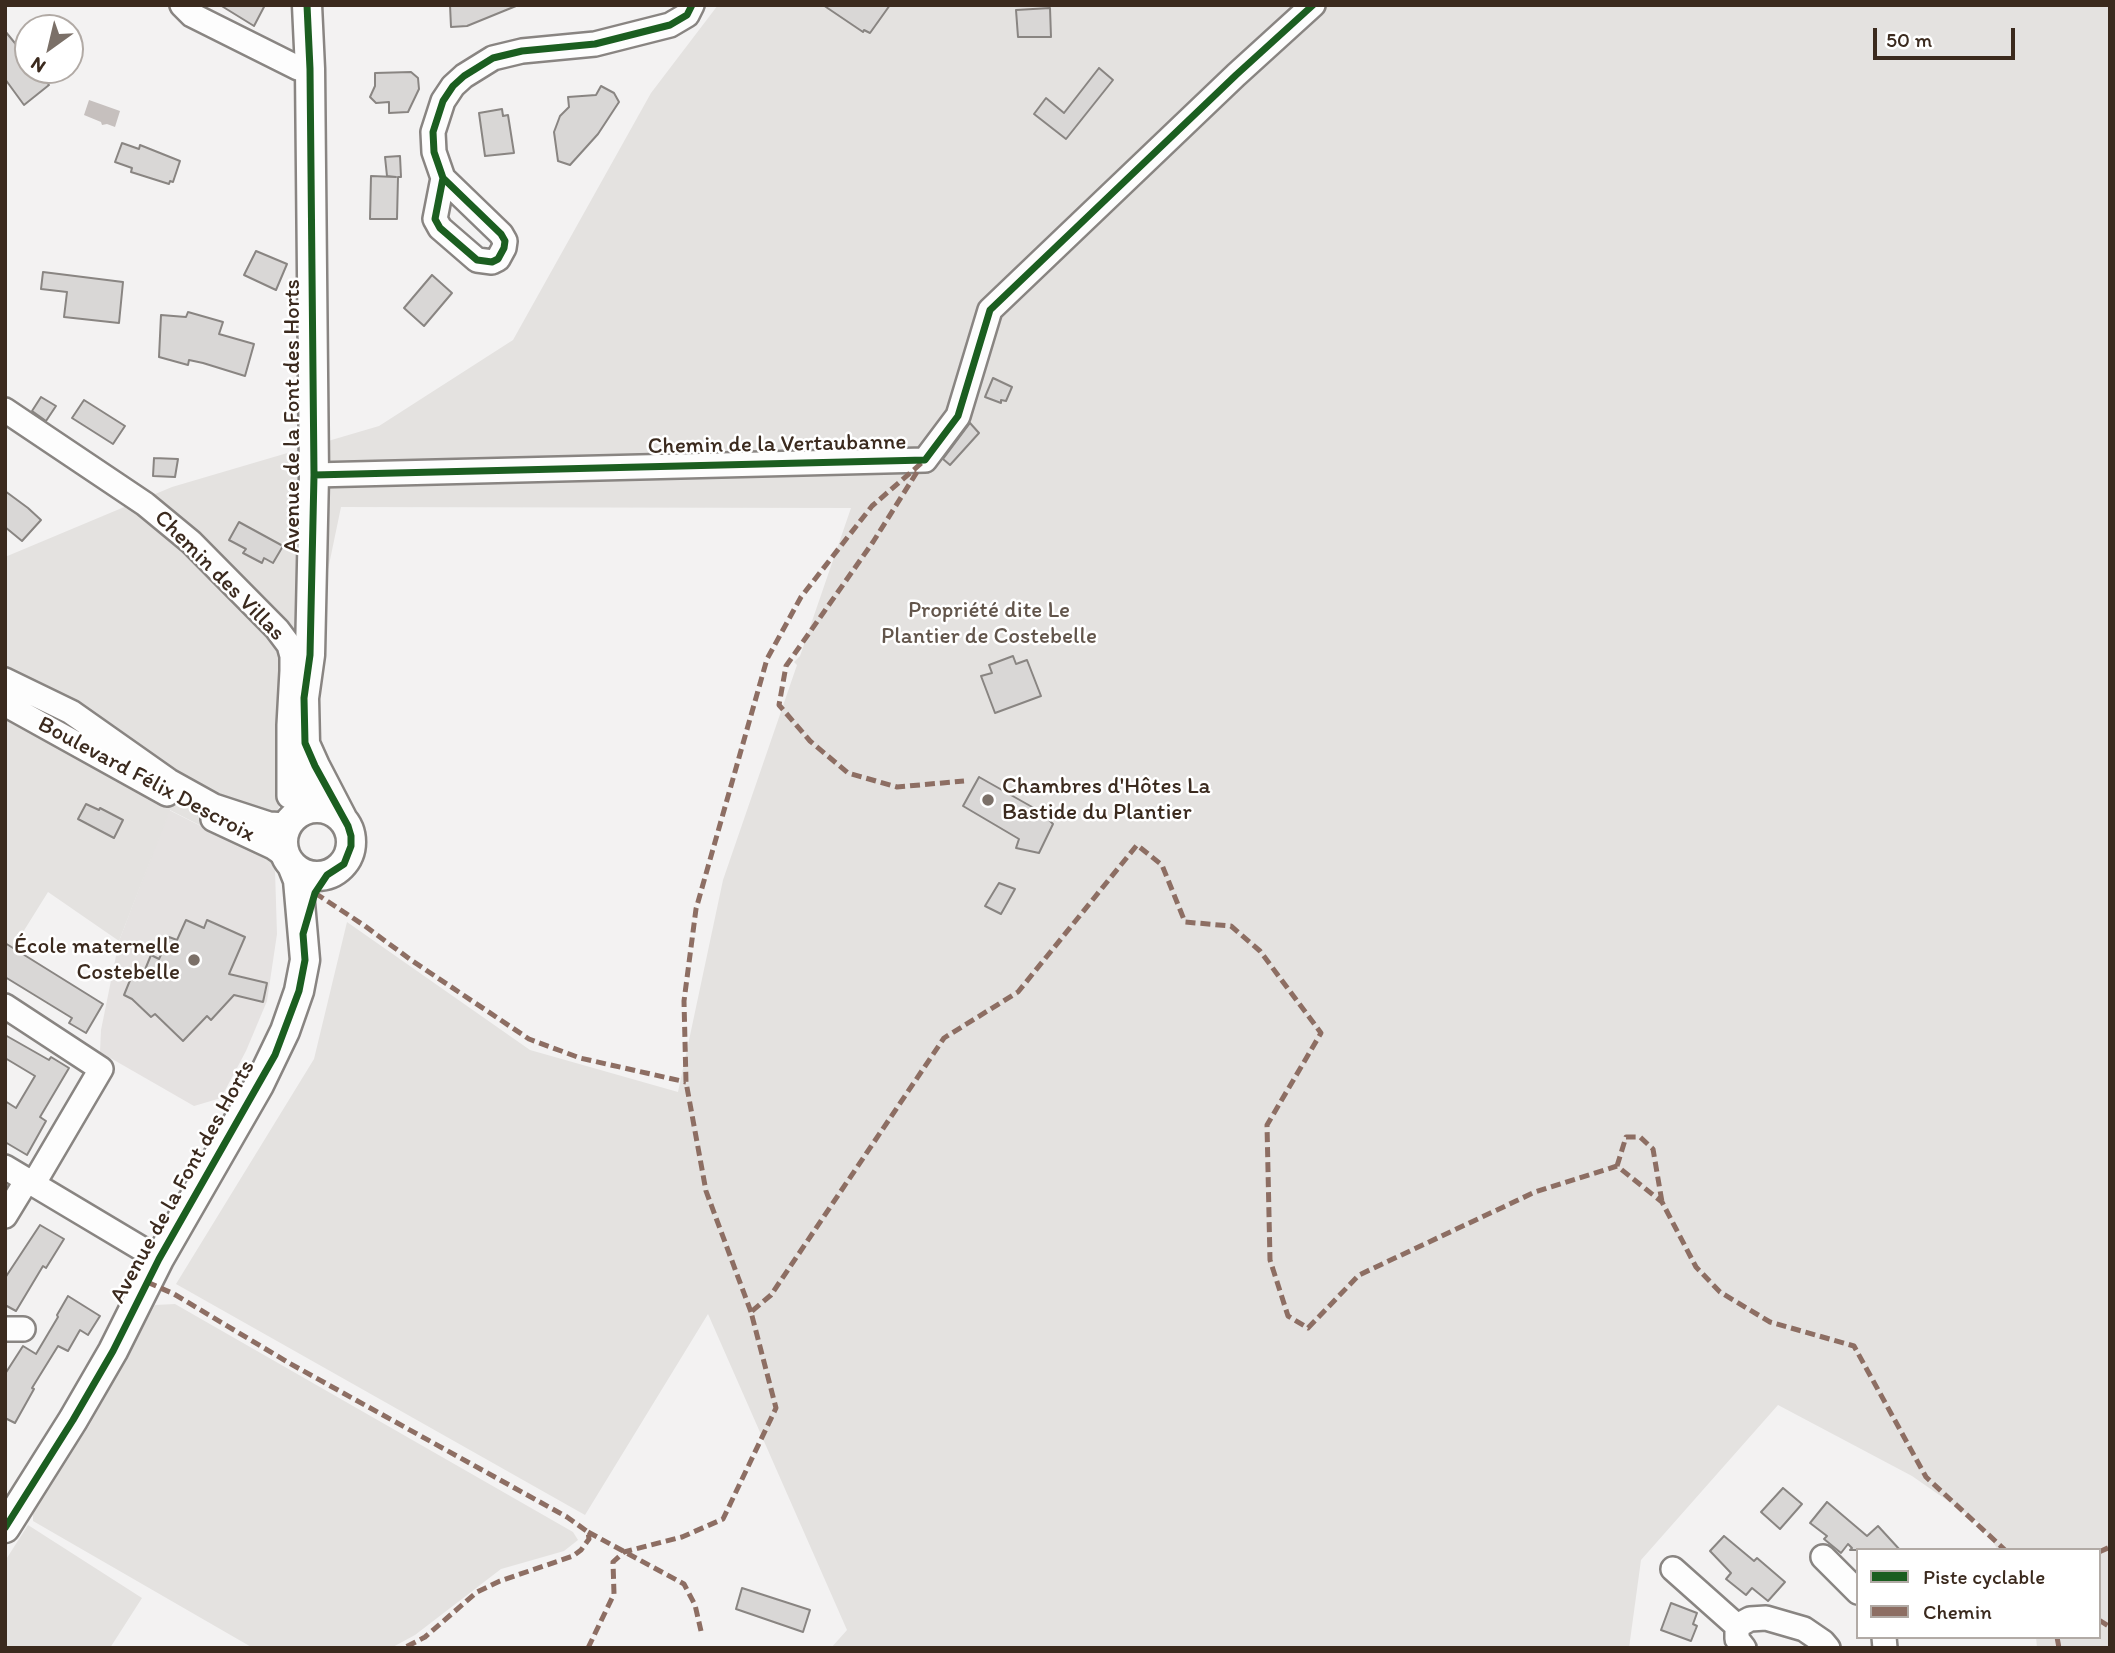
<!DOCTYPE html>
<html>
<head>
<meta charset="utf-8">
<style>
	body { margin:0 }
	#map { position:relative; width:2115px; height:1653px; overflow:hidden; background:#f3f2f2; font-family:Itim,sans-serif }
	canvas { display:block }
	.frame { position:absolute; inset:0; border:7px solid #3b2a1e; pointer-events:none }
	.legend { position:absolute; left:1856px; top:1548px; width:245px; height:91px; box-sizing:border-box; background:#fff; border:2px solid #b1aaa5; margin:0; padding:9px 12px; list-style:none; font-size:21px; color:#3b2a1e }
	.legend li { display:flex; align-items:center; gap:14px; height:35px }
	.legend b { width:35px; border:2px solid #b1aaa5 }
	.north { position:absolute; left:14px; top:14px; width:70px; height:70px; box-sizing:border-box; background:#fff; border:2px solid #b1aaa5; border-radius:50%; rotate:214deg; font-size:19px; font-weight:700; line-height:28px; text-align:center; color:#3b2a1e }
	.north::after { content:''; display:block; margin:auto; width:24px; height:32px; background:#7b7068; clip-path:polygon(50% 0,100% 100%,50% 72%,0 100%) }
	.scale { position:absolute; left:1873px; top:28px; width:142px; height:32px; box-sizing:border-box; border:4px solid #3b2a1e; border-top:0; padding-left:9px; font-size:21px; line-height:24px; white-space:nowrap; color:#3b2a1e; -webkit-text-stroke:5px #fff; paint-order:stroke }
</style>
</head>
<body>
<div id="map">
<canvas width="2115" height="1653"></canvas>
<div class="frame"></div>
<ul class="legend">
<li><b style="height:9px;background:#1b5e20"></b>Piste cyclable</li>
<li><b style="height:9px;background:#8d6e63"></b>Chemin</li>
</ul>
<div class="north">N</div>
<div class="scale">50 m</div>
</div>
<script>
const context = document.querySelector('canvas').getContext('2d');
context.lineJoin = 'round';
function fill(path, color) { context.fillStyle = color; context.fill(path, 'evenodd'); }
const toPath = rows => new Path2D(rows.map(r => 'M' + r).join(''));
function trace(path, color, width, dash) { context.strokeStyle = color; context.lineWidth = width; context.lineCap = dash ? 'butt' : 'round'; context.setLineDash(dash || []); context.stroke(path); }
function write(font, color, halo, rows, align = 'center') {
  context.font = font + ' Itim,sans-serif'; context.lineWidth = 5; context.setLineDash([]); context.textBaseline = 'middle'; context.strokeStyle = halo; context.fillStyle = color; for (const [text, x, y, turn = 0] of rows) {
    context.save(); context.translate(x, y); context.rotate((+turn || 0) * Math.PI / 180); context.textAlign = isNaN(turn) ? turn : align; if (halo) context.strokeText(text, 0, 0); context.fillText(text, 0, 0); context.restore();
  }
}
const built = toPath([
	[169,810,262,857,275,871,277,934,267,1001,246,1051,221,1098,194,1106,100,1052,101,1030,119,941]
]);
const green = toPath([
	[718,5,2110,5,2110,1648,2037,1648,2036,1637,2099,1637,2099,1550,1998,1550,1981,1524,1912,1476,1778,1405,1641,1560,1629,1648,831,1648,847,1630,708,1314,585,1515,176,1284,314,1059,347,922,530,1050,678,1092,723,880,797,665,794,662,800,656,851,508,341,507,276,820,275,871,262,857,170,810,119,941,48,892,5,961,5,557,172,487,379,426,513,340,651,93],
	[175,1304,573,1532,578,1540,564,1551,501,1569,415,1635,391,1648,253,1648,33,1521,33,1510,89,1426,155,1305],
	[28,1525,142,1598,110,1648,5,1648,5,1561]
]);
const water = toPath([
	[89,100,120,111,115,127,107,124,102,125,101,122,84,115]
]);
const building = toPath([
	[220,5,265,5,254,26,220,5],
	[450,5,516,5,516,6,467,26,451,27,450,5],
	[823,5,890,5,870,33,864,30,863,32,823,5],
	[1050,8,1051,37,1018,37,1016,10,1050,8],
	[5,31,28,59,28,70,37,70,49,85,24,105,5,79,5,31],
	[1099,68,1113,80,1066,139,1034,114,1046,98,1064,113,1099,68],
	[411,72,418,78,419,89,408,112,389,113,389,102,376,103,370,97,375,86,375,73,411,72],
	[601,86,614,93,619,102,598,134,570,165,558,161,554,132,560,116,569,107,568,97,596,95,601,86],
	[502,109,503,116,508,115,514,153,485,156,479,113,502,109],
	[122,143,139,149,140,145,180,161,173,182,170,181,169,184,131,172,132,168,115,162,122,143],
	[400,156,401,177,398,177,397,219,370,219,371,176,396,177,387,176,385,157,400,156],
	[256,251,287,264,276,290,244,275,256,251],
	[43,272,123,282,119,323,64,317,67,292,41,289,43,272],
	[432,275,452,293,424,326,404,308,432,275],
	[188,312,223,322,219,334,254,344,245,376,203,363,189,360,188,365,159,357,161,315,186,317,188,312],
	[993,378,1012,387,1006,401,1001,400,1001,403,985,397,993,378],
	[41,397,56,406,46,421,32,411,41,397],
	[84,400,125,426,113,444,72,418,84,400],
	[970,423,979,433,950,465,943,459,970,423],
	[154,458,178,459,175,477,153,476,154,458],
	[5,491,28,508,41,520,22,541,5,527,5,491],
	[239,522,283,546,273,563,264,558,262,563,243,553,246,549,229,540,239,522],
	[1013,656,1016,664,1027,660,1041,696,995,713,981,676,992,673,989,665,1013,656],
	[979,777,1041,812,1053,824,1039,853,1016,848,1019,839,963,806,979,777],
	[86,804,99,810,100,808,123,820,114,838,78,819,86,804],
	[999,883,1015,889,1001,914,985,906,999,883],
	[186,920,204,928,207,920,245,937,229,974,267,983,263,1002,234,995,211,1020,207,1016,183,1041,155,1014,151,1017,132,999,124,995,133,973,142,977,151,955,159,959,169,937,177,940,186,920],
	[5,943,103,1004,86,1033,69,1023,72,1018,5,977,5,943],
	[5,1035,49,1060,51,1057,69,1068,40,1117,46,1121,27,1155,5,1142,5,1101,16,1108,35,1076,5,1058,5,1035],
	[40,1225,64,1239,46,1268,43,1266,16,1311,5,1305,5,1278,40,1225],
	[68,1296,100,1316,88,1335,80,1330,68,1351,58,1346,32,1388,34,1389,15,1423,5,1418,5,1374,23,1346,36,1354,58,1317,57,1315,68,1296],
	[1783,1488,1802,1504,1780,1529,1761,1512,1783,1488],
	[1827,1502,1867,1536,1878,1526,1900,1550,1850,1550,1852,1548,1848,1544,1841,1553,1824,1539,1827,1536,1810,1523,1827,1502],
	[1724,1536,1754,1561,1757,1558,1785,1582,1768,1601,1752,1588,1746,1595,1726,1579,1731,1573,1710,1551,1724,1536],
	[742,1588,810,1610,803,1632,736,1609,742,1588],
	[1671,1603,1697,1613,1693,1624,1697,1626,1691,1641,1661,1630,1671,1603]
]);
const minor = toPath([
	[182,5,192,15,298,68,310,69],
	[443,178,501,234,505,241,504,248,498,259,492,262,477,260,440,228,435,219,443,178,434,152,433,132,443,101,453,86,464,76,493,58,522,51,595,44,670,25,687,15,692,5],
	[5,410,145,504,191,542,277,629,289,645,292,656,292,671,289,725,289,796],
	[314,475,925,460,958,416,990,310,1236,75,1313,5],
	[5,680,71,712,169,781,214,806,269,824,287,825],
	[5,704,167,794],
	[213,819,273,847,286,856],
	[5,1006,101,1069,34,1183],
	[5,1167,159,1259],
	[5,1216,27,1180],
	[5,1329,23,1329],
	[1823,1557,1858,1592],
	[1673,1569,1737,1626],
	[1884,1637,1885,1648],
	[1744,1648,1737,1639,1737,1626,1750,1619,1766,1618,1804,1629,1823,1642,1828,1648]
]);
const major = toPath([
	[306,746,315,766,342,818],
	'283 842a34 34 0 1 1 68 0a34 34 0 1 1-68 0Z',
	[301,811,305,743,304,698,310,655,314,475,310,69,307,5],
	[5,1528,73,1420,113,1351,159,1259,259,1085,285,1031,299,991,305,960,298,880,292,865]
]);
const quiet = toPath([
	[917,472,873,542,786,666,779,705,810,741,848,773,897,787,964,781],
	[315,893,365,926,411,960,529,1039,580,1058,686,1082],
	[1617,1166,1626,1137,1640,1137,1653,1149,1662,1202],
	[147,1282,174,1294,289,1363,567,1517,588,1532,589,1539,581,1550,573,1556,500,1581,477,1592,425,1637,404,1648],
	[751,1312,706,1191,686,1082,684,1001,696,909,767,659,801,597,872,506,925,460],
	[588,1532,684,1584,695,1605,701,1631],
	[2099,1552,2110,1547],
	[2099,1620,2110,1627],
	[2057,1637,2059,1648],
	[588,1648,614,1594,613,1562,624,1552,682,1537,723,1519,776,1408,751,1312,771,1295,944,1038,1018,992,1137,845,1162,865,1185,922,1231,926,1260,951,1321,1033,1267,1125,1270,1260,1288,1316,1308,1328,1359,1275,1535,1192,1617,1166,1662,1202,1696,1267,1720,1292,1770,1322,1854,1346,1926,1477,2005,1550]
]);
const cycleway = toPath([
	[443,178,501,234,505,241,504,248,498,259,492,262,477,260,440,228,435,219,443,178,434,152,433,132,443,101,453,86,464,76,493,58,522,51,595,44,670,25,687,15,692,5],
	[314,475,925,460,958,416,990,310,1236,75,1313,5],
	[5,1528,73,1420,113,1351,159,1259,275,1055,299,991,305,960,303,934,315,893,327,875,344,864,351,846,351,836,348,826,315,766,305,743,304,698,310,655,314,475,310,69,307,5]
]);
const markers = [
	[988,800,7,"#7b7068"],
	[194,960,7,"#7b7068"]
];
const streetNames = [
	["Avenue de la Font des Horts",293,416,-90],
	["Chemin de la Vertaubanne",777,445,-1],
	["Chemin des Villas",219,576,45],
	["Boulevard Félix Descroix",146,780,28],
	["Avenue de la Font des Horts",183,1182,-61]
];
const parkNames = [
	["Propriété dite Le",989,611],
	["Plantier de Costebelle",989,637]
];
const poiNames = [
	["Chambres d'Hôtes La",1002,787],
	["Bastide du Plantier",1002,813],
	["École maternelle",180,947,"right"],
	["Costebelle",180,973,"right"]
];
fill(built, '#e5e2e1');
fill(green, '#e4e2e0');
fill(water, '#c6c0be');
fill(building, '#d9d7d6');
trace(building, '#898582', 2);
trace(minor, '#898582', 28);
trace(major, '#898582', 33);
trace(minor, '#fdfdfd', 23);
trace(major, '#fdfdfd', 28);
trace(quiet, '#8d6e63', 5, [10, 5]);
trace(cycleway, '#1b5e20', 7);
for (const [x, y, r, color] of markers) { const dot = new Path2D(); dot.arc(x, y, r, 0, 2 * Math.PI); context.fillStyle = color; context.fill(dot); trace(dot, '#fff', 2.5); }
write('23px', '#3b2a1e', '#fff', streetNames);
write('23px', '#62554b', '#fff', parkNames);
write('23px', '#3b2a1e', '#fff', poiNames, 'left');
</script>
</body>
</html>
